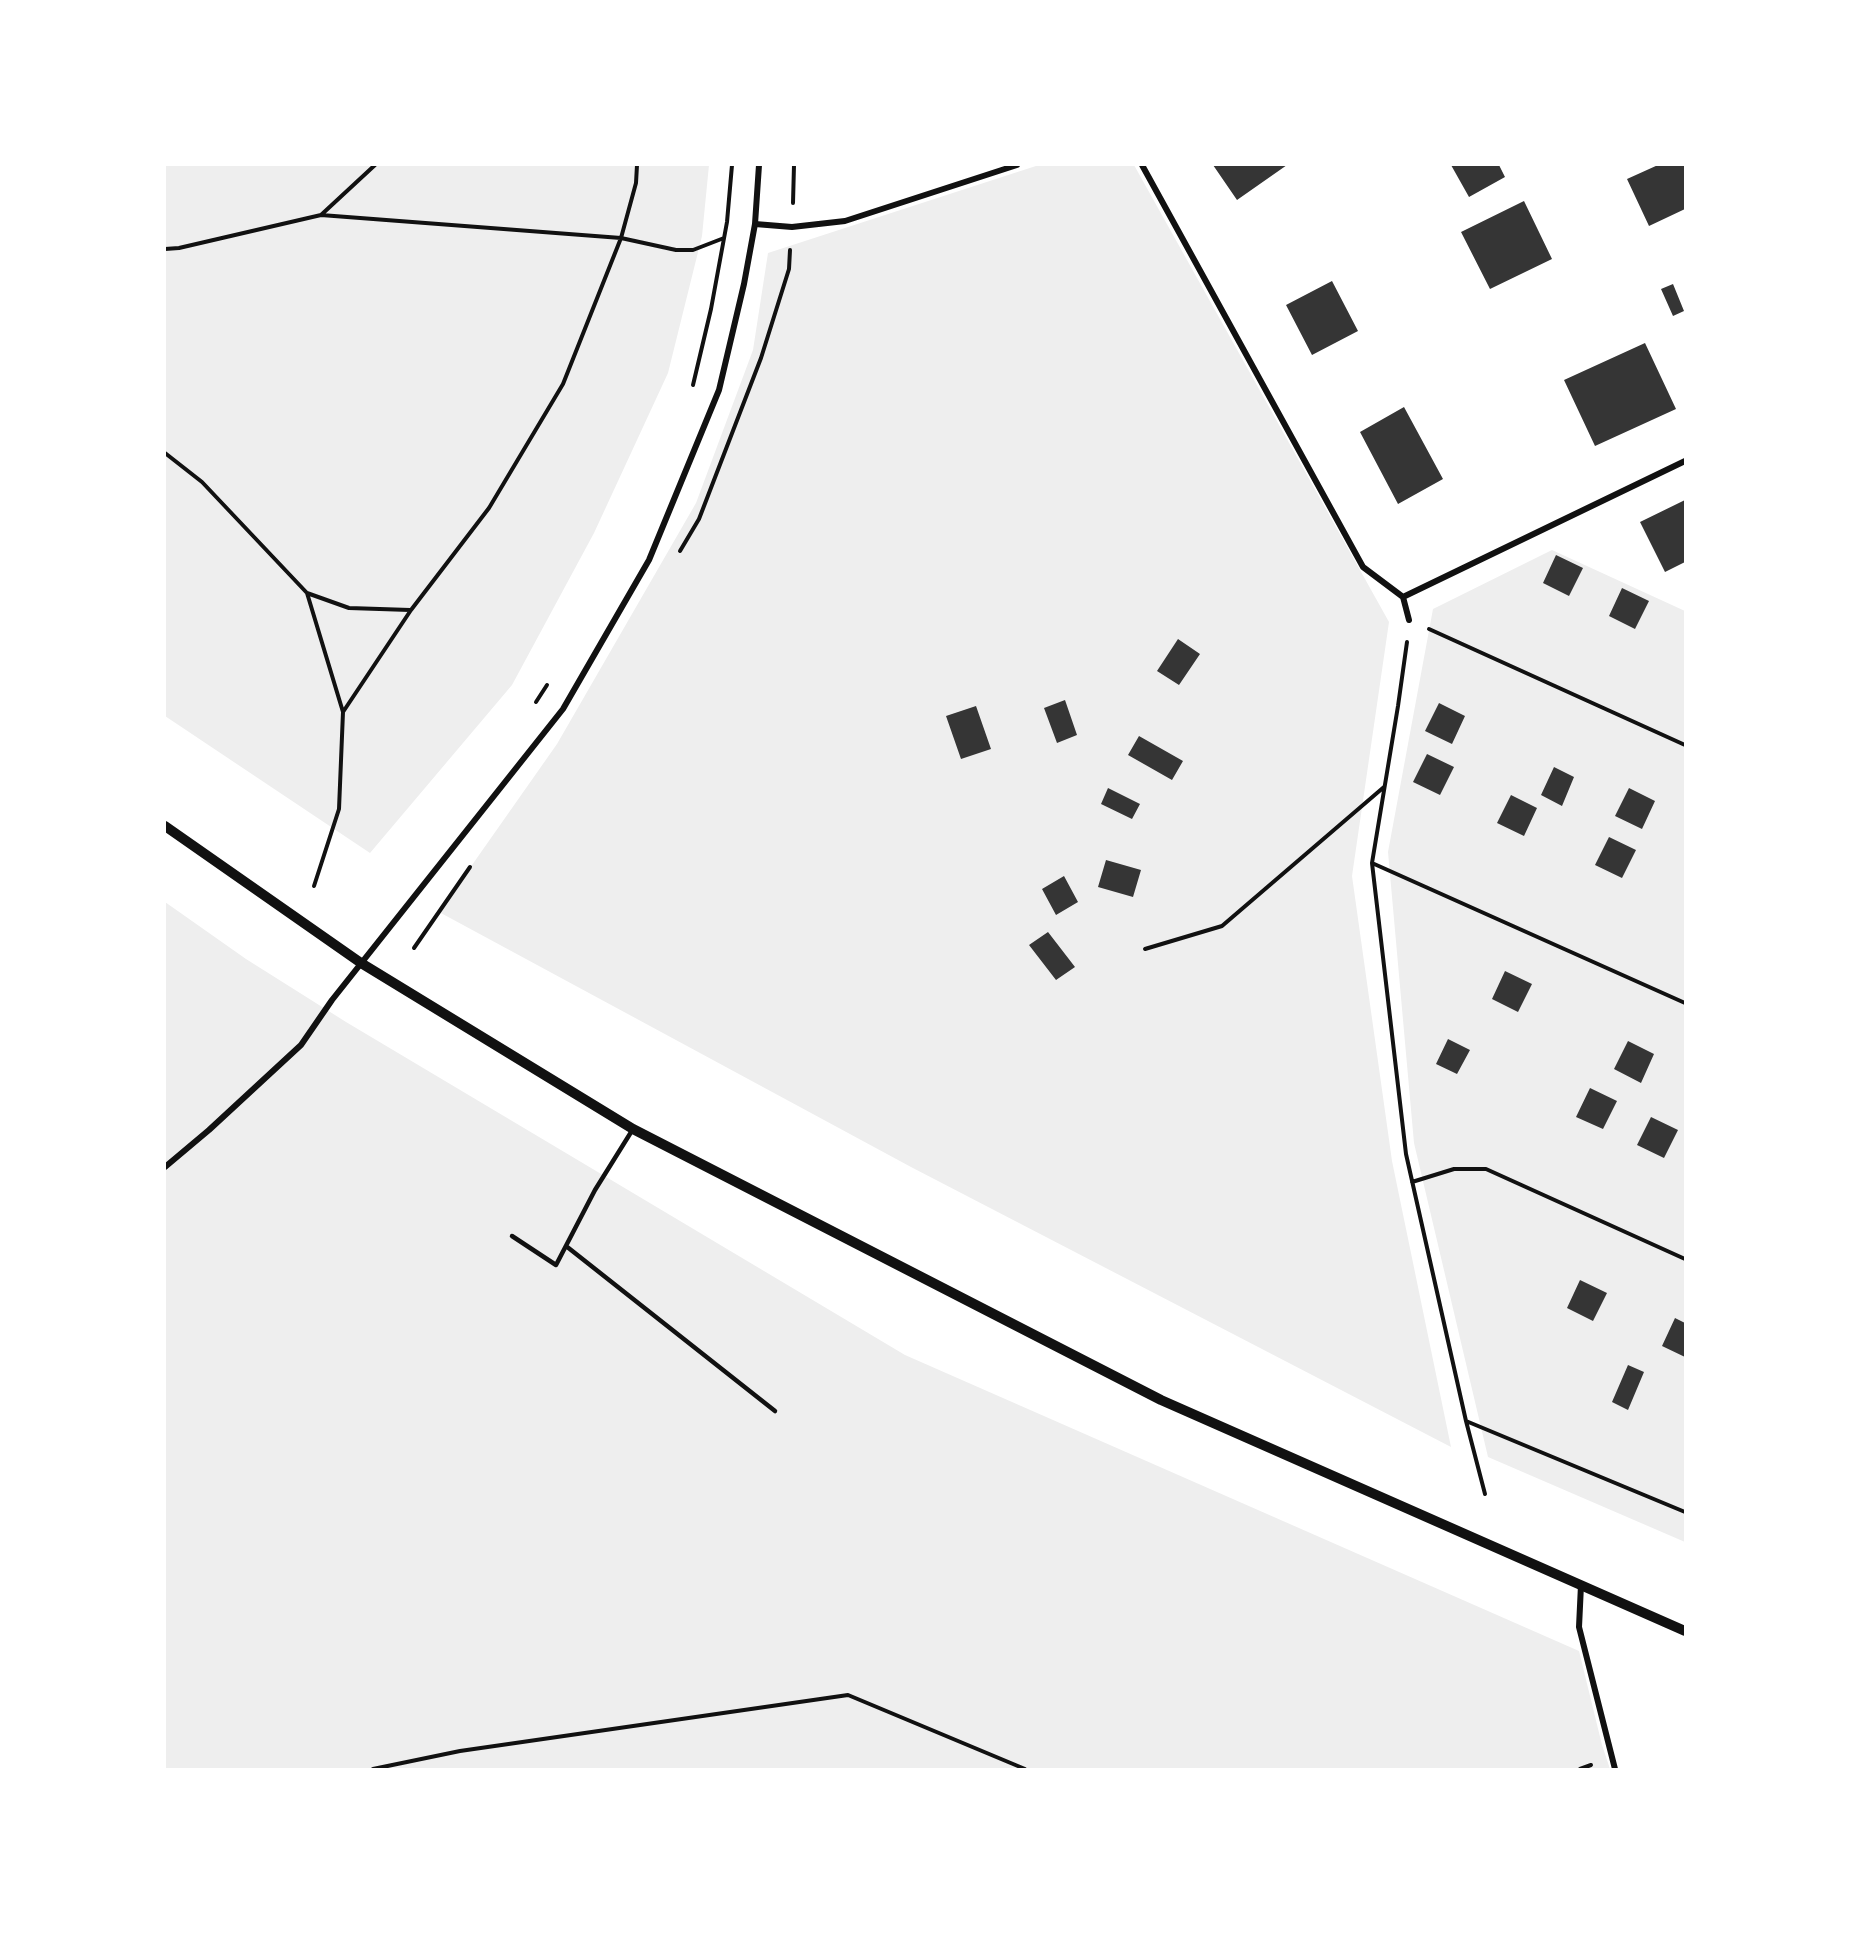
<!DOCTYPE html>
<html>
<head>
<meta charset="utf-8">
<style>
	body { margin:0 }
	#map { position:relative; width:1850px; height:1934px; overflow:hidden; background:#fff; font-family:"Golos Text",sans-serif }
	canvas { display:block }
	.frame { position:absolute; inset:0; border:166px solid #fff; pointer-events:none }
</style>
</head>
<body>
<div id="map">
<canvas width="1850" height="1934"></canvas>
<div class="frame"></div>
</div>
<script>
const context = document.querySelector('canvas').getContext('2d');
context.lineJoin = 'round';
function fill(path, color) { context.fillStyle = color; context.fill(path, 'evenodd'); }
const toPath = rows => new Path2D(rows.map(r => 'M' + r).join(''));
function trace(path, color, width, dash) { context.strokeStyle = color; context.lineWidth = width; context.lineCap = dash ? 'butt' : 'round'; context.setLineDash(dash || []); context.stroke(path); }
const green = toPath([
	[165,165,709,165,702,236,668,373,594,533,512,685,370,853,165,716],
	[1039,165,1134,165,1389,622,1352,876,1392,1161,1451,1447,911,1167,439,912,557,744,696,503,753,350,768,253],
	[1552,550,1685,611,1685,1542,1488,1457,1414,1143,1388,852,1433,609],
	[165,902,246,959,346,1022,905,1355,1579,1651,1602,1745,1610,1769,165,1769]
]);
const building = toPath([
	[1213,165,1287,165,1237,200],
	[1451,165,1499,165,1505,177,1469,197],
	[1658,165,1685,165,1685,209,1649,226,1627,179],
	[1524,201,1552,259,1490,289,1461,232],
	[1332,281,1358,331,1312,355,1286,305],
	[1673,284,1684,311,1673,316,1661,289],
	[1645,343,1676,409,1595,446,1564,380],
	[1404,407,1443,479,1398,504,1360,432],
	[1685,500,1685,562,1665,572,1640,522],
	[1556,555,1583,568,1569,596,1543,583],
	[1622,588,1649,601,1635,629,1609,616],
	[1178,639,1200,654,1179,685,1157,671],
	[1065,700,1077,735,1057,743,1044,708],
	[1439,703,1465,716,1452,744,1425,731],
	[976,706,991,749,961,759,946,716],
	[1139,736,1183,761,1172,780,1128,755],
	[1427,754,1454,767,1440,795,1413,782],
	[1554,767,1574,777,1562,806,1541,795],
	[1108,788,1140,804,1132,819,1101,804],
	[1629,788,1655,801,1642,829,1615,816],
	[1511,795,1537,808,1524,836,1497,823],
	[1609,837,1636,850,1622,878,1595,865],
	[1106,860,1141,870,1133,897,1098,887],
	[1064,876,1078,902,1056,915,1042,889],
	[1048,932,1075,967,1056,980,1029,945],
	[1505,971,1532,984,1518,1012,1492,999],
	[1448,1039,1470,1050,1457,1074,1436,1064],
	[1628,1041,1654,1054,1641,1083,1614,1069],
	[1590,1088,1617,1101,1603,1129,1576,1117],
	[1651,1117,1678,1130,1664,1158,1637,1145],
	[1580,1280,1607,1293,1593,1321,1567,1308],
	[1675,1318,1685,1323,1685,1357,1662,1346],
	[1628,1365,1644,1372,1628,1410,1612,1402]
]);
const path = toPath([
	[793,203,794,165],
	[321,215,621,238,676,250,693,250,724,238],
	[165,249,179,248,321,215,375,165],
	[693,385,711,309,727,222,732,165],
	[165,453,202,482,307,593,343,712,339,809,314,886],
	[680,551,699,519,761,358,789,269,790,250],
	[307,593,349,608,410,610],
	[1429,629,1685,745],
	[1407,642,1398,706,1372,863,1406,1154,1466,1421,1485,1494],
	[536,702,547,685],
	[343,712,411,610,489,508,563,384,621,238,636,183,637,165],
	[1372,863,1685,1003],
	[414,948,470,867],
	[1145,949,1222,926,1384,787],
	[1412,1182,1454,1169,1486,1169,1685,1259],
	[1466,1421,1685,1512],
	[373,1769,460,1751,848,1695,1025,1769],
	[1580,1769,1591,1765]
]);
const service = toPath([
	[512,1236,556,1265,595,1190,633,1129],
	[566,1246,775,1411]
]);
const minor = toPath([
	[1142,165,1363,567,1403,597,1409,620],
	[755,224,792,227,845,221,1017,165],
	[1403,597,1685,461],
	[165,1167,209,1130,301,1045,332,1000,563,709,649,560,719,390,744,284,755,224,759,165],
	[1581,1585,1579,1627,1615,1769]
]);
const tertiary = toPath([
	[165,826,361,963,633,1129,1161,1400,1685,1631]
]);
fill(green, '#eee');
fill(building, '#353535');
trace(path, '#111', 4);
trace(service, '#111', 4.5);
trace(minor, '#111', 6);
trace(tertiary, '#111', 10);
</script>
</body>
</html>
